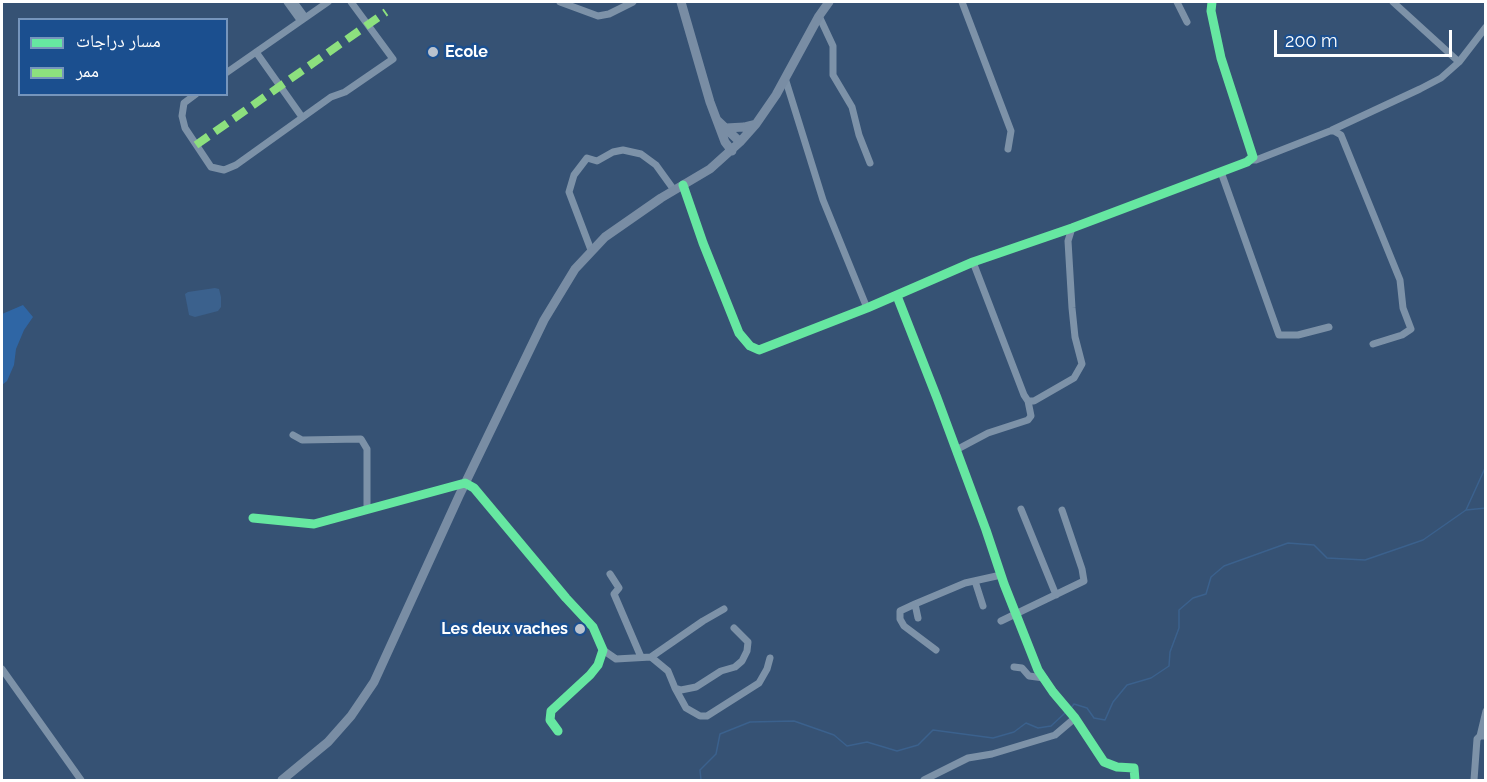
<!DOCTYPE html>
<html>
<head>
<meta charset="utf-8">
<style>
	body { margin:0 }
	#map { position:relative; width:1487px; height:782px; overflow:hidden; background:#365274; font-family:Raleway,"Noto Naskh Arabic",sans-serif }
	canvas { display:block }
	.frame { position:absolute; inset:0; border:3px solid #fff; pointer-events:none }
	.legend { position:absolute; left:18px; top:18px; width:210px; height:78px; box-sizing:border-box; background:#1b4f8f; border:2px solid #7695bc; margin:0; padding:8px 10px; list-style:none; font-size:18px; color:#fff }
	.legend li { display:flex; align-items:center; gap:12px; height:30px }
	.legend b { width:30px; border:2px solid #7695bc }
	.scale { position:absolute; left:1274px; top:30px; width:178px; height:27px; box-sizing:border-box; border:3px solid #fff; border-top:0; padding-left:8px; font-size:18px; line-height:21px; white-space:nowrap; color:#fff; -webkit-text-stroke:4px #1b4f8f; paint-order:stroke }
</style>
</head>
<body>
<div id="map">
<canvas width="1487" height="782"></canvas>
<div class="frame"></div>
<ul class="legend">
<li><b style="height:8px;background:#66e7a1"></b>مسار دراجات</li>
<li><b style="height:8px;background:#8de07e"></b>ممر</li>
</ul>
<div class="scale">200 m</div>
</div>
<script>
const context = document.querySelector('canvas').getContext('2d');
context.lineJoin = 'round';
function fill(path, color) { context.fillStyle = color; context.fill(path, 'evenodd'); }
const toPath = rows => new Path2D(rows.map(r => 'M' + r).join(''));
function trace(path, color, width, dash) { context.strokeStyle = color; context.lineWidth = width; context.lineCap = dash ? 'butt' : 'round'; context.setLineDash(dash || []); context.stroke(path); }
function write(font, color, halo, rows, align = 'center') {
  context.font = font + ' Raleway,sans-serif'; context.lineWidth = 5; context.setLineDash([]); context.textBaseline = 'middle'; context.strokeStyle = halo; context.fillStyle = color; for (const [text, x, y, turn = 0] of rows) {
    context.save(); context.translate(x, y); context.rotate((+turn || 0) * Math.PI / 180); context.textAlign = isNaN(turn) ? turn : align; if (halo) context.strokeText(text, 0, 0); context.fillText(text, 0, 0); context.restore();
  }
}
const green = toPath([
	[23,305,33,317,24,330,16,349,14,365,7,381,2,385,2,314]
]);
const water = toPath([
	[215,288,219,289,221,297,221,307,218,311,195,317,189,315,185,294,188,292]
]);
const stream = toPath([
	[1466,510,1486,508],
	[1071,708,1074,704,1087,708,1094,718,1105,720,1113,702,1127,685,1151,678,1169,666,1170,652,1179,628,1179,610,1193,598,1206,594,1211,577,1224,566,1288,543,1314,545,1327,558,1365,560,1423,540,1466,510,1486,466],
	[701,780,700,770,716,754,720,734,750,722,794,721,834,735,847,746,867,742,897,751,918,745,933,730,993,738,1014,732,1026,723,1038,728,1051,726,1065,713]
]);
const minor = toPath([
	[287,2,300,20],
	[294,2,305,17],
	[560,2,598,16,609,14,633,2],
	[962,2,1011,131,1008,149],
	[1177,2,1187,22],
	[1393,2,1459,62],
	[819,16,833,46,833,75,852,107,859,135,870,163],
	[256,52,302,117],
	[226,73,328,2],
	[785,78,823,200,867,308],
	[196,94,184,103,182,116,185,128,211,167,224,170,236,165,331,97,345,92,393,59,351,2],
	[1332,130,1420,89,1441,78,1459,62,1486,27],
	[1250,160,1256,160,1330,131,1334,131,1341,135,1400,280,1403,308,1411,329,1402,335,1373,344],
	[1221,172,1279,335,1298,335,1329,327],
	[683,185,703,243,739,333,750,346,759,350,867,308,973,262,1072,228,1247,162,1253,157,1221,58,1211,11,1212,2],
	[591,250,569,192,574,175,587,158,597,161,613,152,623,150,641,154,656,165,674,190],
	[973,262,1024,395,1028,401,1034,401,1074,378,1082,364,1075,337,1072,308,1068,241,1072,228],
	[897,296,937,398,986,530,1004,584,1038,670,1053,692,1075,718,1104,762,1117,767,1134,768,1135,780],
	[293,435,302,440,361,439,367,449,367,509],
	[956,450,988,433,1028,420,1031,416,1028,401],
	[1021,509,1056,595],
	[253,518,314,524,465,483,474,488,566,598,593,627,603,650,598,665,590,675,551,711,550,720,558,731],
	[610,574,619,588,614,594,641,657],
	[975,581,983,606],
	[915,604,900,611,900,619,904,626,936,650],
	[918,618,915,604,965,583,1001,575],
	[1001,621,1084,581,1082,569,1062,510],
	[603,650,616,659,651,657,668,671,675,688,681,690,696,687,721,671,735,667,742,661,747,651,748,642,734,628],
	[651,657,703,621,724,609],
	[1014,667,1022,668,1029,676,1044,678],
	[2,669,81,780],
	[675,688,686,708,700,716,707,716,759,683,767,669,770,658],
	[1480,736,1486,711],
	[924,780,968,758,992,754,1055,735,1075,718],
	[1474,780,1477,739,1480,736,1486,736]
]);
const secondary = toPath([
	[681,2,710,102,725,142,732,151],
	[717,120,740,142],
	[726,128,744,127,756,124],
	[282,780,328,742,351,716,374,682,459,496,544,320,575,269,605,237,661,198,710,169,740,142,756,124,776,95,819,16,829,2]
]);
const quiet = toPath([
	[196,145,386,12]
]);
const cycleway = toPath([
	[683,185,703,243,739,333,750,346,759,350,867,308,973,262,1072,228,1247,162,1253,157,1221,58,1211,11,1212,2],
	[897,296,937,398,986,530,1004,584,1038,670,1053,692,1075,718,1104,762,1117,767,1134,768,1135,780],
	[253,518,314,524,465,483,474,488,566,598,593,627,603,650,598,665,590,675,551,711,550,720,558,731]
]);
const markers = [
	[433,52,6,"#b9c2ce"],
	[580,629,6,"#b9c2ce"]
];
const poiNames = [
	["Ecole",445,52],
	["Les deux vaches",568,629,"right"]
];
fill(green, '#2f66a5');
fill(water, '#3b618d');
trace(stream, '#3b618d', 1.5);
trace(minor, '#7d92a8', 7);
trace(secondary, '#798da4', 9);
trace(quiet, '#8de07e', 8, [15, 8]);
trace(cycleway, '#66e7a1', 9);
for (const [x, y, r, color] of markers) { const dot = new Path2D(); dot.arc(x, y, r, 0, 2 * Math.PI); context.fillStyle = color; context.fill(dot); trace(dot, '#1b4f8f', 2); }
write('bold 16px', '#fff', '#1b4f8f', poiNames, 'left');
</script>
</body>
</html>
